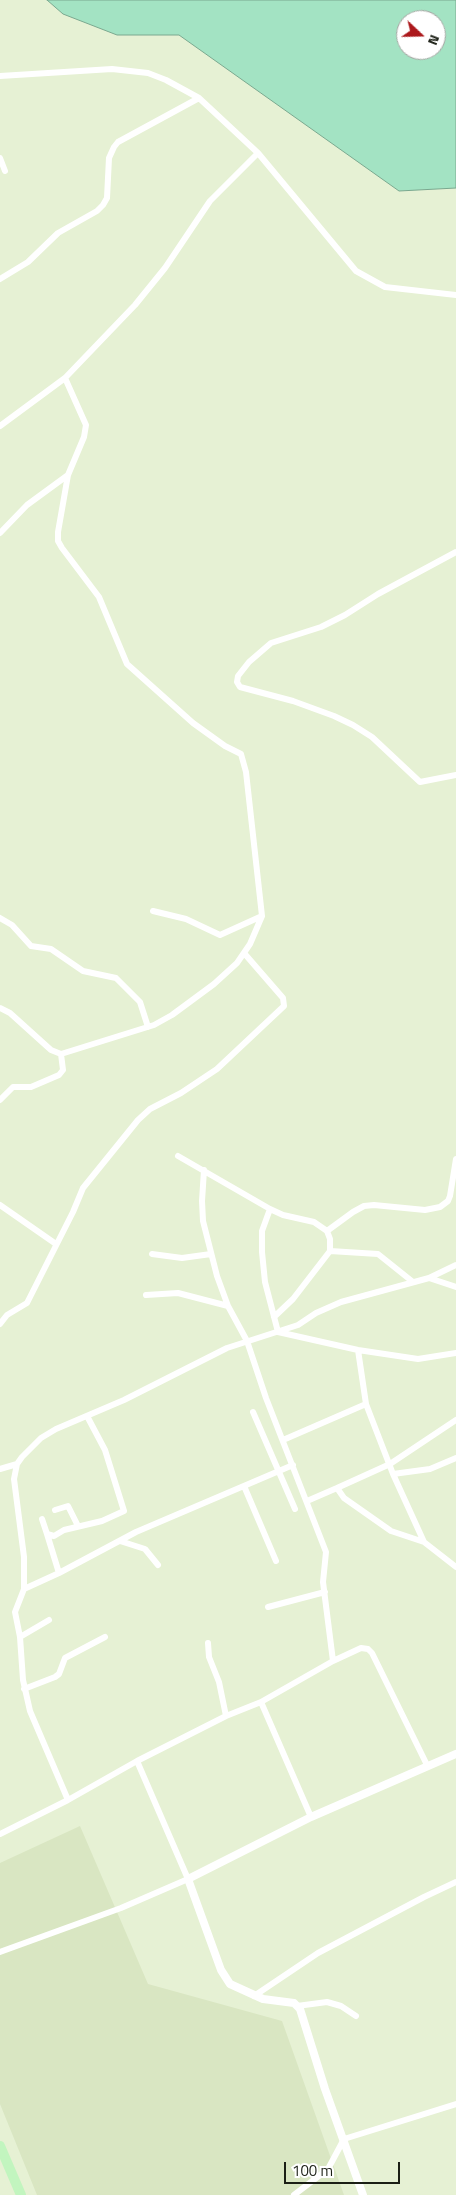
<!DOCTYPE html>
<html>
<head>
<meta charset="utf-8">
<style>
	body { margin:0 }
	#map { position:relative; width:456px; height:2195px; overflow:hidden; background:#e6f1d4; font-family:"Titillium Web",sans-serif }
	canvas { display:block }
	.north { position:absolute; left:396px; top:10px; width:50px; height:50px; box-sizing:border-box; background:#fff; border:1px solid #a4a5a1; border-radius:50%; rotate:111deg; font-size:14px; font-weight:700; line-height:20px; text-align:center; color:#1b1f15 }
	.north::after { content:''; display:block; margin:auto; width:18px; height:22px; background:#ac191c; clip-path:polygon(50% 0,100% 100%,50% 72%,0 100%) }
	.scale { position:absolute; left:284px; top:2162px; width:116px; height:22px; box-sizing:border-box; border:2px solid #1b1f15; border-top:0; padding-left:6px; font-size:15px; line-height:18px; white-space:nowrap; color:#1b1f15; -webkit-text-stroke:4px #fff; paint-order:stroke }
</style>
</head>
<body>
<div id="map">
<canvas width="456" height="2195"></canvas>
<div class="north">N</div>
<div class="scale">100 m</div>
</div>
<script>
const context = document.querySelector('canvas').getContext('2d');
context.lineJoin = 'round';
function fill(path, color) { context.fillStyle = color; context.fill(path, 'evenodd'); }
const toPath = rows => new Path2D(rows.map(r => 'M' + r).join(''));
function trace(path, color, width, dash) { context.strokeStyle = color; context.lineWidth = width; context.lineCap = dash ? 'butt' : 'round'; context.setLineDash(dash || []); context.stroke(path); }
const built = toPath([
	[80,1826,148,1984,282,2021,344,2195,37,2195,0,2104,0,1863]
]);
const water = toPath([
	[47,0,456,0,456,188,399,191,179,35,117,35,63,14,47,0],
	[406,20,436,20,436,50,406,50,406,20]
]);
const minor = toPath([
	[0,76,112,69,148,73,166,80,199,98,258,153,356,271,385,287,456,295],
	[0,158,5,171],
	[0,279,28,262,58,233,97,211,103,205,107,198,109,158,114,147,118,142,199,98],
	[0,426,65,378,135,305,165,268,210,201,258,153],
	[0,533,27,505,68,475],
	[456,552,378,594,345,615,321,627,271,643,249,662,238,676,237,682,240,687,293,701,334,716,353,725,372,737,420,782,456,775],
	[153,911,186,919,220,935,262,916],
	[0,918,12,925,31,946,51,949,83,971,116,978,140,1002,148,1027],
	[0,1008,10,1013,51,1050,61,1054,154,1025,172,1015,214,984,237,963,250,944,262,916,246,772,241,754,225,746,193,723,127,664,99,597,62,548,58,541,58,532,68,475,84,437,86,425,65,378],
	[0,1100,13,1087,31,1087,59,1075,63,1070,61,1054],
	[178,1156,270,1209,283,1215,314,1222,327,1231,330,1239,330,1251,293,1299,274,1317],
	[204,1170,202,1201,203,1221,217,1276,228,1306,247,1341,266,1398,326,1552,323,1582,333,1661],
	[0,1205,56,1244],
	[270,1209,262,1231,262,1252,265,1282,278,1332],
	[327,1231,353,1212,364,1206,374,1205,425,1210,440,1207,448,1201,450,1196,456,1159],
	[330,1251,378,1254,413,1282],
	[152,1254,182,1258,211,1254],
	[429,1278,456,1287],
	[146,1295,178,1293,228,1306],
	[0,1324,7,1315,27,1303,73,1212,83,1188,138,1120,150,1109,181,1093,217,1069,284,1006,283,998,244,953],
	[278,1332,358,1350,418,1359,456,1353],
	[358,1350,366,1404,393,1474,424,1542,456,1567],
	[253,1412,295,1509],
	[283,1440,366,1404],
	[0,1469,17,1464],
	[393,1474,430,1469,456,1458],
	[244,1486,276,1561],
	[307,1501,337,1488],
	[55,1510,68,1506,78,1526],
	[42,1519,47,1534,54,1536,64,1530,102,1521,124,1511,105,1450,87,1416],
	[47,1534,59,1573],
	[120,1541,145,1549,158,1565],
	[424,1542,391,1531,344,1498,337,1488,390,1464,456,1420],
	[24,1589,59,1573,136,1532,293,1465],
	[268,1607,325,1592],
	[20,1637,49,1620],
	[208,1643,209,1657,219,1682,226,1716],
	[24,1689,55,1677,59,1674,65,1658,105,1637],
	[261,1702,311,1817],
	[68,1800,30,1711,23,1680,20,1637,15,1612,24,1589,24,1557,14,1479,17,1464,22,1457,41,1438,56,1429,124,1400,227,1348,298,1325,316,1313,341,1302,429,1278,456,1265],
	[0,1834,68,1800,137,1761,226,1716,261,1702,333,1661,361,1648,368,1649,372,1653,427,1765],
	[0,1952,121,1908,188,1879,137,1761],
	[254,1996,318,1953,424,1897,456,1882],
	[297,2006,327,2002,341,2006,356,2016],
	[294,2195,328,2169,344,2139,456,2104]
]);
const tertiary = toPath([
	[363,2195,325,2089,300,2009,294,2003,263,1999,230,1984,221,1970,188,1879,311,1817,456,1754]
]);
const primary = toPath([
	[0,2146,21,2195]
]);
fill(built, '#d9e6c2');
fill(water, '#a3e3c3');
trace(water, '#7aa88f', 1);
trace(minor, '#fff', 6);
trace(tertiary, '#fff', 8);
trace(primary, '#c2f5bf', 10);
</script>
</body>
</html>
